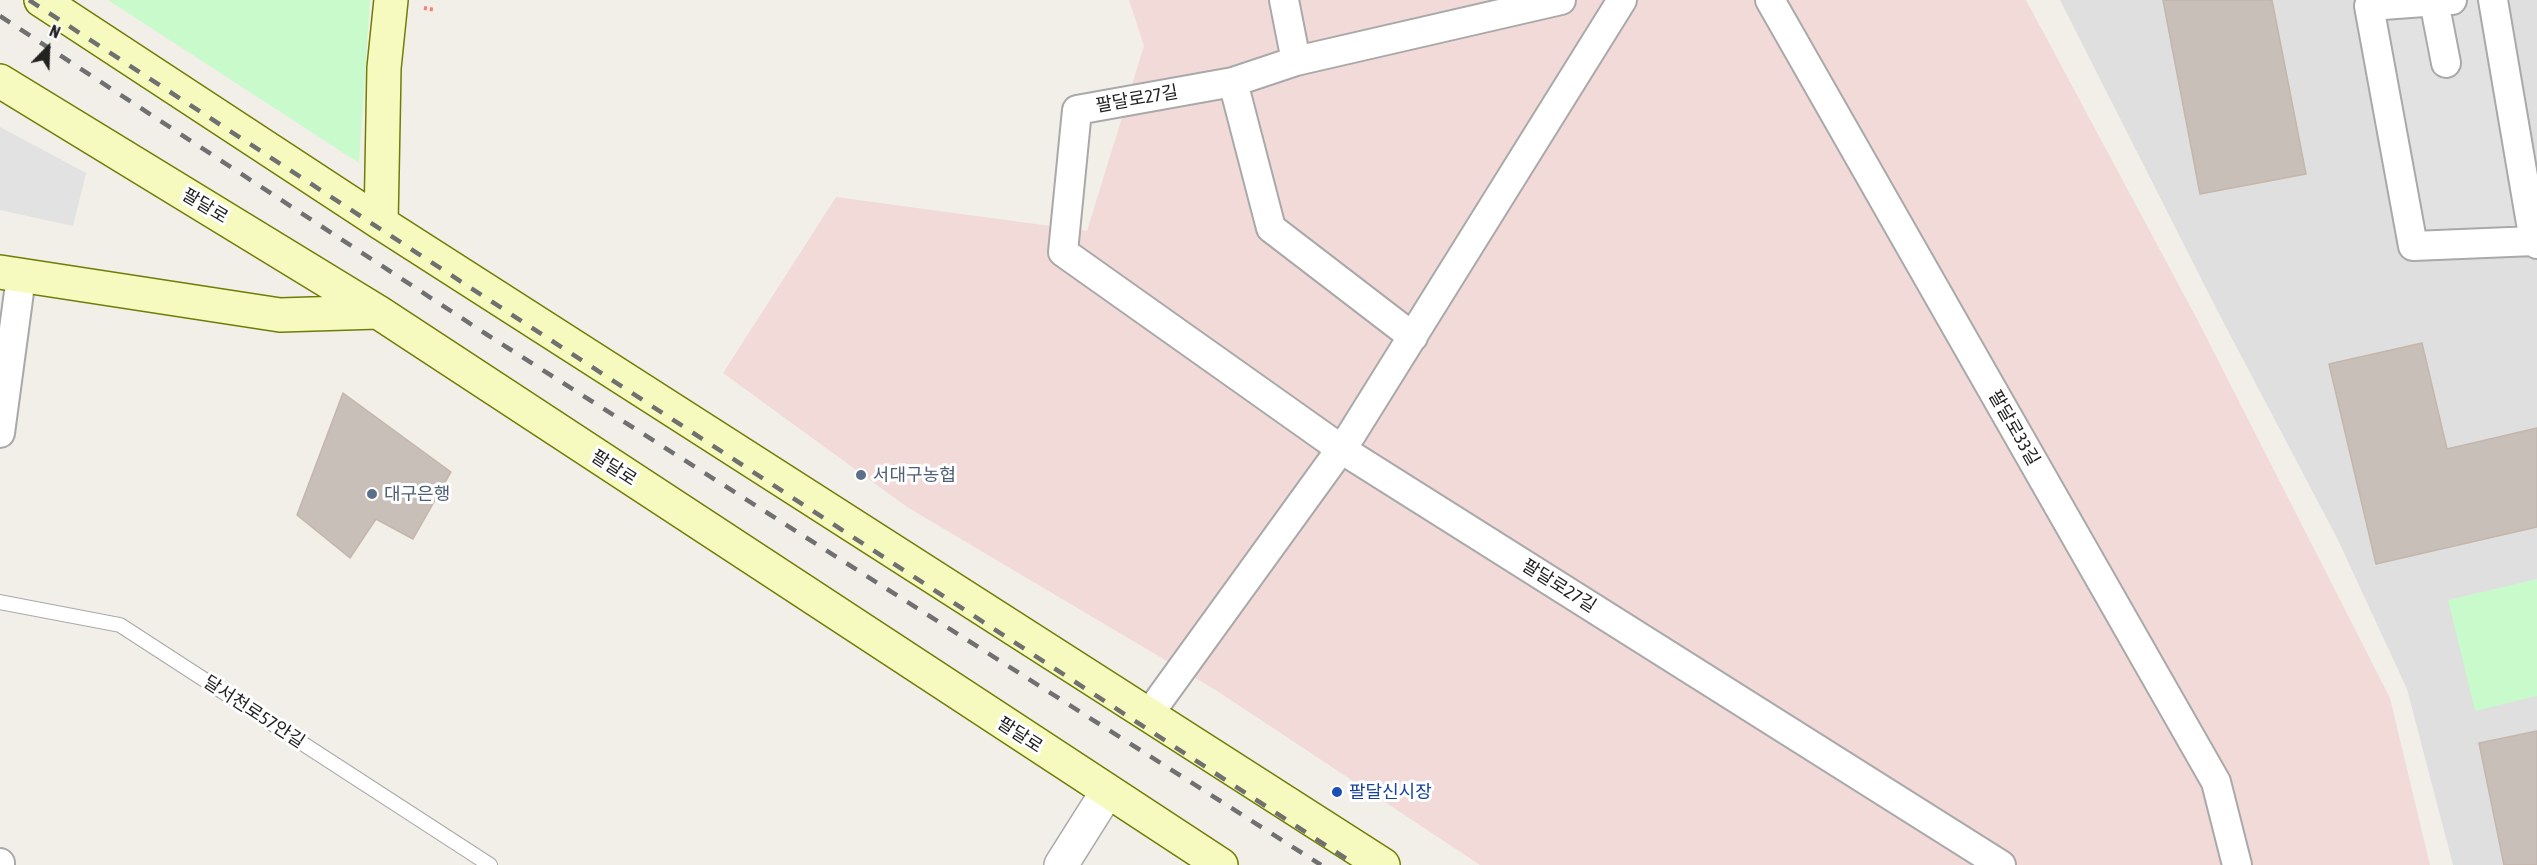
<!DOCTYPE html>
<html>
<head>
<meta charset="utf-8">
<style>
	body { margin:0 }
	#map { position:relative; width:2537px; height:865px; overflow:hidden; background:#f2efe9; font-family:"Asap Condensed",sans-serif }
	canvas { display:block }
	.north { position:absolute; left:18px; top:18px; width:60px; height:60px; -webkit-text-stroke:4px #fff; paint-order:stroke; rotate:23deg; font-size:16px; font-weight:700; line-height:24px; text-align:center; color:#222 }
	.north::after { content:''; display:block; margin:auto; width:21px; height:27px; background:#222; clip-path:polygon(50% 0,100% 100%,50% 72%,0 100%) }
</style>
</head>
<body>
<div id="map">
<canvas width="2537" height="865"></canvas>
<div class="north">N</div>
</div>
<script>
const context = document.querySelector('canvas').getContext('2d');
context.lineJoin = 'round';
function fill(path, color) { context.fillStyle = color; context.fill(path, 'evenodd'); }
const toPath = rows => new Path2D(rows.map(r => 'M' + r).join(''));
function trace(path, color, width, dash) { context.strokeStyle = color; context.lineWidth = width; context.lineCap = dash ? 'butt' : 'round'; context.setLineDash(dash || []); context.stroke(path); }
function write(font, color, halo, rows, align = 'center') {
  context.font = font + ' "Asap Condensed","Noto Sans KR",sans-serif'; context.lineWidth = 6; context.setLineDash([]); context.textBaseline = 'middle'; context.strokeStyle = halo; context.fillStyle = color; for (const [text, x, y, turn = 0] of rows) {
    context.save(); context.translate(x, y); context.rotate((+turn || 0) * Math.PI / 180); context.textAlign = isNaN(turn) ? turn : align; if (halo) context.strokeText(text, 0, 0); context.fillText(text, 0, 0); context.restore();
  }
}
const residential = toPath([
	[2060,0,2537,0,2537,865,2453,865,2407,689,2337,538,2217,310]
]);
const commercial = toPath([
	[1129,0,2026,0,2197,319,2390,698,2430,865,1480,865,1214,689,907,507,723,373,836,197,1087,231,1144,46]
]);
const park = toPath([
	[108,0,370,0,359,163],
	[2537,579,2537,696,2475,711,2448,600]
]);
const parking = toPath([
	[2451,0,2493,0,2534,241,2413,246,2369,6],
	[0,127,86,173,73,226,0,210]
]);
const building = toPath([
	[2163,0,2272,0,2306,174,2200,194,2163,0],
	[2422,343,2447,449,2537,428,2537,527,2376,564,2329,364,2422,343],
	[343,393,451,472,413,539,376,519,350,558,297,515,343,393],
	[2537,731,2537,865,2504,865,2479,743,2537,731]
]);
const path = toPath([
	[424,8,435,10]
]);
const service = toPath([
	[0,602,120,625,490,865]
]);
const minor = toPath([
	[1284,0,1296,61],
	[1561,0,1296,61,1233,82,1077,110,1063,252,1341,449,2001,865],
	[1770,0,2216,782,2237,865],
	[2452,0,2369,6,2413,246,2534,241],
	[2493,0,2534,241,2537,244],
	[2434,1,2446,63],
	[1233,82,1271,228,1413,337],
	[0,433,21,277],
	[1149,714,1351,435,1622,0],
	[0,863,0,865]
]);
const tertiary = toPath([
	[1061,865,1107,792]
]);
const secondary = toPath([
	[41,0,381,223,1383,865],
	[0,81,378,312,1221,865],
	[381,223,384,68,391,0],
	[0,272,280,315,378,312]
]);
const rail = toPath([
	[29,0,1356,865],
	[0,16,486,334,1321,865]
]);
const markers = [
	[861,475,6,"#5c6f8a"],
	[372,494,6,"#5c6f8a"],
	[1337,792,6,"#1a4fb4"]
];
const streetNames = [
	["팔달로27길",1137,99,-10],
	["팔달로",205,206,31],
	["팔달로33길",2014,428,60],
	["팔달로",614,468,33],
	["팔달로27길",1559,586,32],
	["달서천로57안길",254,712,33],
	["팔달로",1020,735,33]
];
const serviceNames = [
	["서대구농협",873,475],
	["대구은행",384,494]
];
const transitNames = [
	["팔달신시장",1349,792]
];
fill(residential, '#e0dfdf');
fill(commercial, '#f2dad9');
fill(park, '#c8facc');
fill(parking, '#e2e2e2');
fill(building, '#c7bfb8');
trace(building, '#c4b6ab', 1.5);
trace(service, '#a9a9a9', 16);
trace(minor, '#a9a9a9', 32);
trace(tertiary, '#a9a9a9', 36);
trace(secondary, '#707d05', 36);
trace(path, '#fa8072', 4, [3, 3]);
trace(service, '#fff', 14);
trace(minor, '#fff', 28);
trace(tertiary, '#fff', 33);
trace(secondary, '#f7fabf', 33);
trace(rail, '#707070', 4.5, [12, 12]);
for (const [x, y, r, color] of markers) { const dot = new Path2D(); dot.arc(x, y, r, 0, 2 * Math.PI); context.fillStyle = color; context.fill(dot); trace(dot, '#fff', 2); }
write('18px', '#222', '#fff', streetNames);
write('18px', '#4e5e75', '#fff', serviceNames, 'left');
write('18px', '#164399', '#fff', transitNames, 'left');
</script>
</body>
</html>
